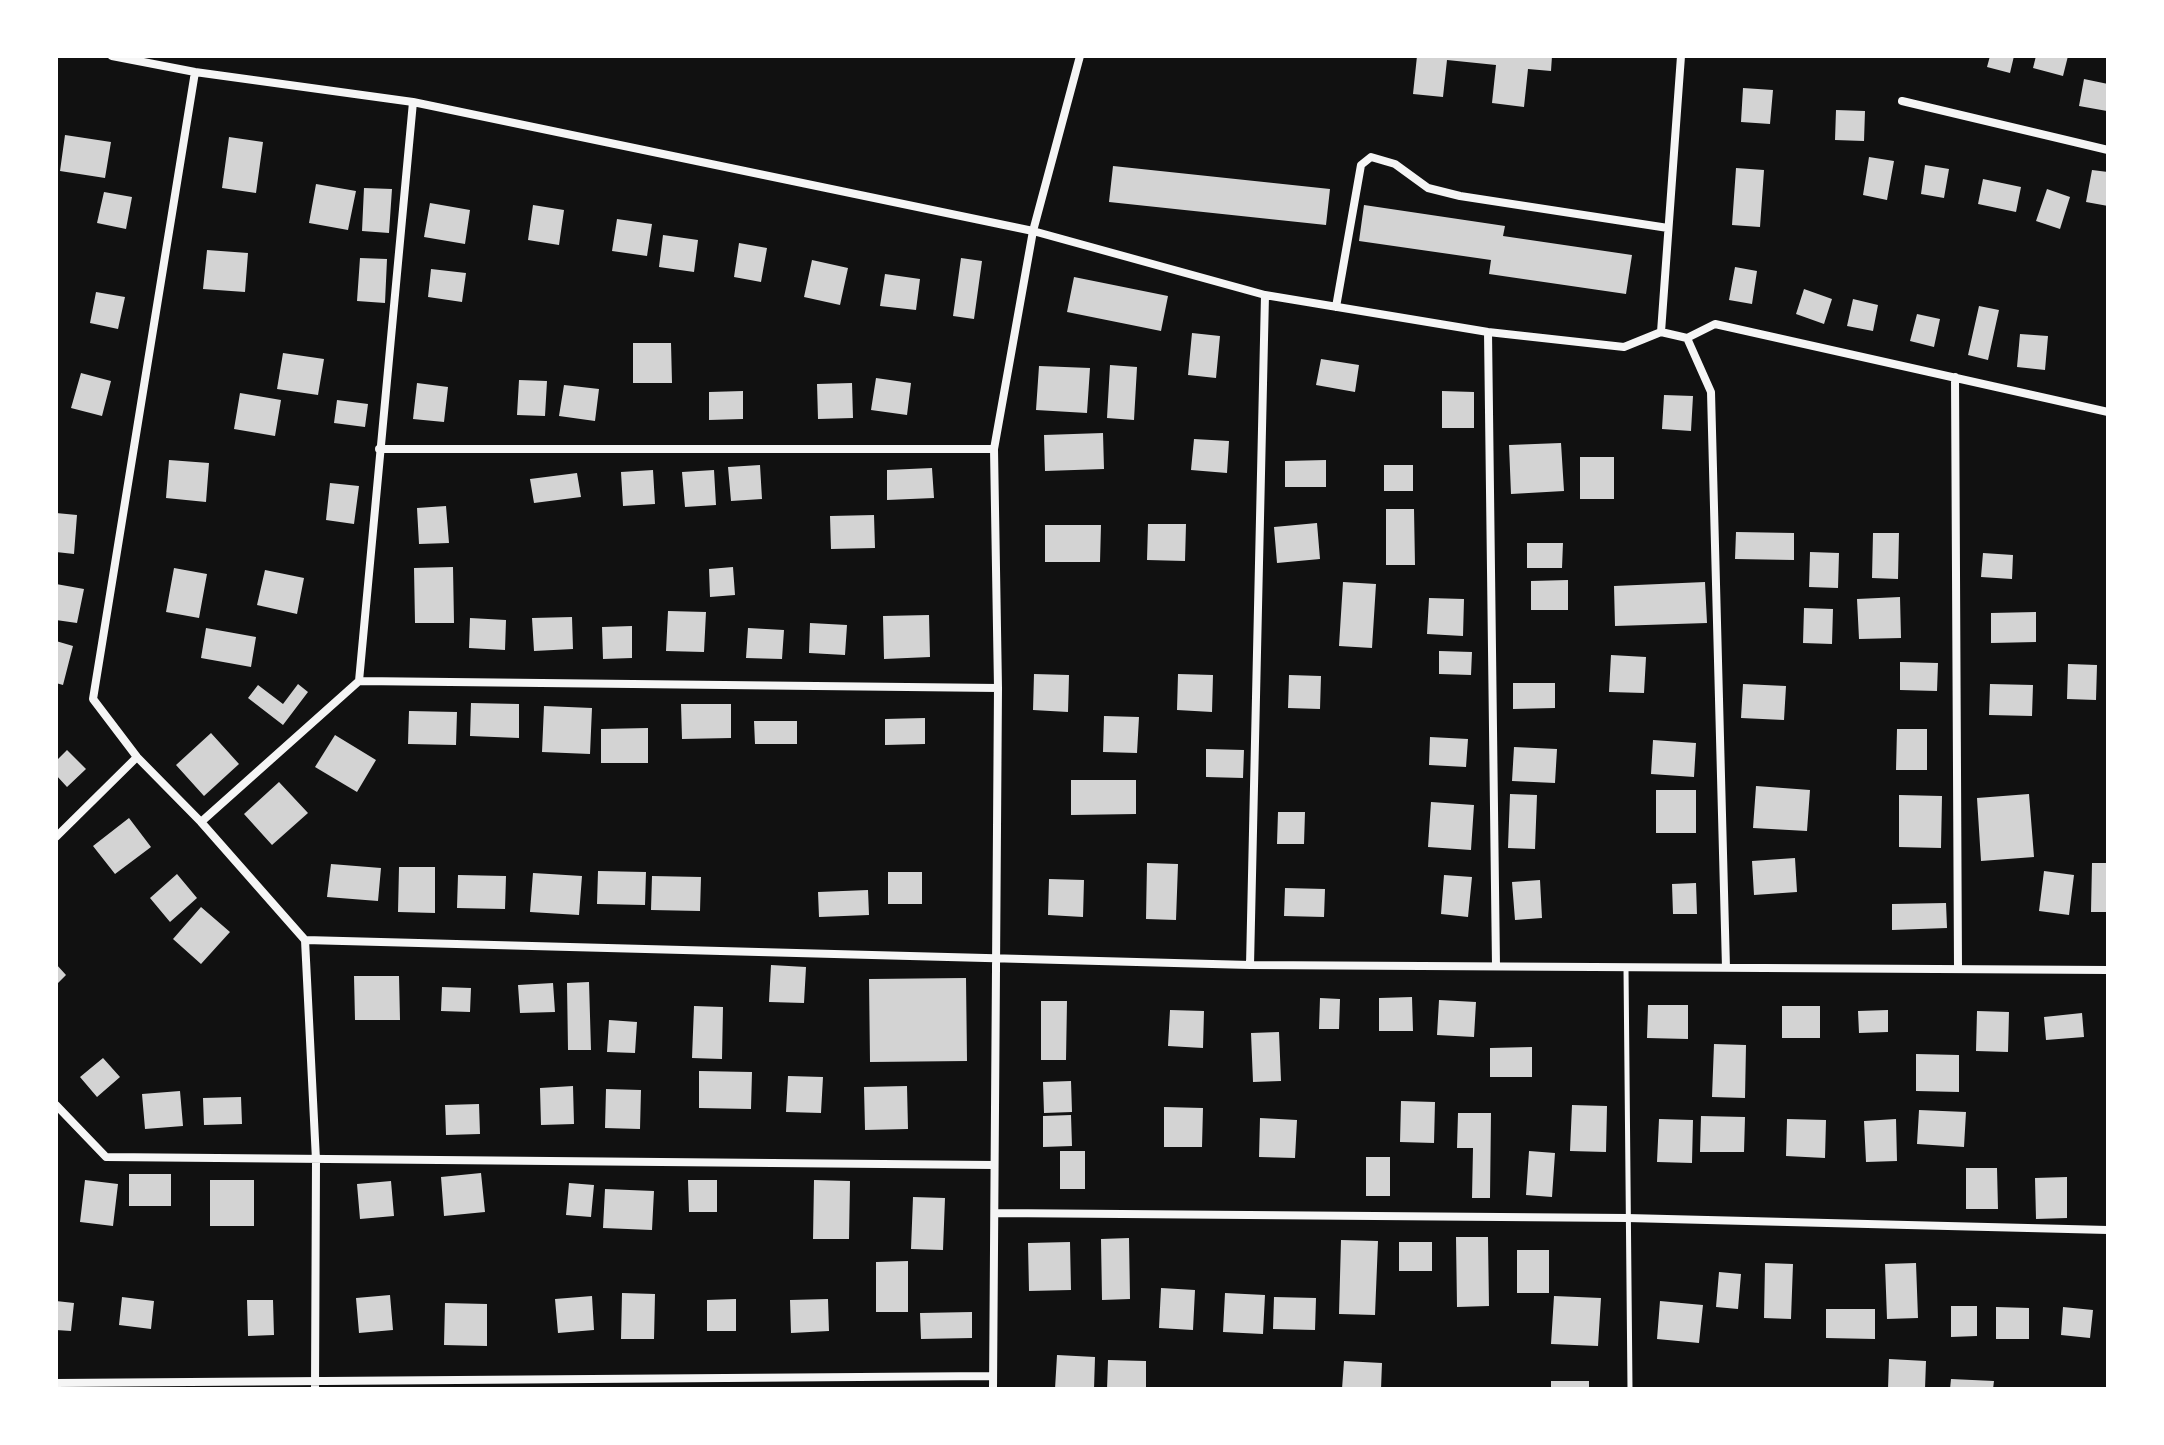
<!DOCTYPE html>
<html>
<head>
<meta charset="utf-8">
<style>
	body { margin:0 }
	#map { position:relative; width:2164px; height:1445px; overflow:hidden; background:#111; font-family:"PT Serif",serif }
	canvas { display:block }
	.frame { position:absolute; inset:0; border:58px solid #fff; pointer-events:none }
</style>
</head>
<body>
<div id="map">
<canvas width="2164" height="1445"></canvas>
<div class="frame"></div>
</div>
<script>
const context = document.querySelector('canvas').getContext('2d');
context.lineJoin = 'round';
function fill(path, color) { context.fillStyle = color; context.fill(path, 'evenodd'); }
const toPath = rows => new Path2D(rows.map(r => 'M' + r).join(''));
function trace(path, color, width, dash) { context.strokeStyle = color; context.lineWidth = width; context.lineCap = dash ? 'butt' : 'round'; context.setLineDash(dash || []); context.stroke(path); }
const building = toPath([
	[1417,56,1552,56,1551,71,1528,69,1524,107,1492,103,1496,65,1447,60,1443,97,1413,94],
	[1990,56,2014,56,2010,73,1987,67],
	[2036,56,2068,56,2063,76,2033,68],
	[2084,79,2108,84,2107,111,2079,106],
	[1743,88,1773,90,1770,124,1741,122],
	[1836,110,1865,111,1864,141,1835,140],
	[65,135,111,142,105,178,60,171],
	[229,137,263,142,256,193,222,188],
	[1869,157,1894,161,1887,200,1863,195],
	[1925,165,1949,169,1944,198,1921,194],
	[1113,166,1330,189,1326,225,1109,202],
	[1736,168,1764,170,1760,227,1732,225],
	[2092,170,2108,172,2108,206,2086,202],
	[1983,179,2021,187,2016,212,1978,204],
	[316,184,356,191,348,230,309,223],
	[364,188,392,189,389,233,362,231],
	[2047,189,2070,197,2060,229,2036,221],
	[104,192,132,197,126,229,97,223],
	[430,203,470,210,465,244,424,237],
	[533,205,564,210,559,245,528,240],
	[1364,205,1505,226,1503,236,1632,255,1626,294,1489,274,1491,260,1359,241],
	[617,219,652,224,647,256,612,251],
	[663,235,698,240,694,272,659,267],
	[739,243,767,248,761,282,734,277],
	[207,250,248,253,245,292,203,289],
	[360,258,387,259,385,303,357,301],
	[961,258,982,261,974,319,953,316],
	[812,260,848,268,840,305,804,297],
	[1735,267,1757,271,1752,304,1729,300],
	[431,269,466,273,462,302,428,297],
	[885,274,920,279,916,310,880,306],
	[1074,277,1168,296,1161,331,1067,312],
	[1804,289,1832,299,1824,324,1796,314],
	[96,292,125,297,118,329,90,323],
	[1853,299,1878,305,1873,331,1847,326],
	[1979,306,1999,310,1988,360,1968,355],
	[1917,314,1940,319,1934,347,1910,341],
	[1192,333,1220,336,1216,378,1188,375],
	[2020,334,2048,336,2045,370,2017,367],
	[633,343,671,343,672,383,633,383],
	[283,353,324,359,318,395,277,389],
	[1321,359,1359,365,1355,392,1316,385],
	[1110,365,1137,367,1134,420,1107,418],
	[1039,366,1090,368,1087,413,1036,410],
	[81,373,111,381,102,416,71,408],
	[876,378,911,383,907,415,871,410],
	[519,380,547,381,545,416,517,415],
	[417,383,448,387,444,422,413,419],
	[852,383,853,418,818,419,817,384],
	[564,385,599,389,595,421,559,416],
	[743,391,743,419,709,420,709,392],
	[1442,391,1474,392,1474,428,1442,428],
	[240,393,281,400,275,436,234,429],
	[1664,395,1693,396,1691,431,1662,429],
	[337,400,368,404,365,427,334,423],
	[1103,433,1104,469,1045,471,1044,435],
	[1194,439,1229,441,1227,473,1191,470],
	[1561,443,1564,491,1511,494,1509,445],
	[1580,457,1614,457,1614,499,1580,499],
	[169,460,209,463,206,502,166,498],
	[1326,460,1326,487,1285,487,1285,461],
	[760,465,762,499,731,501,728,467],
	[1384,465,1413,465,1413,491,1384,491],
	[932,468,934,498,887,500,887,470],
	[653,470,655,504,623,506,621,472],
	[714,470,716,505,685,507,682,472],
	[577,473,581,497,534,503,530,479],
	[330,483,359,486,354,524,326,520],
	[446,506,449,543,419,544,417,508],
	[1386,509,1414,509,1415,565,1386,565],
	[56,513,77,515,74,554,56,552],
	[874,515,875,548,831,549,830,516],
	[1317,523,1320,559,1277,563,1274,527],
	[1148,524,1186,524,1185,561,1147,560],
	[1045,525,1101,525,1100,562,1045,562],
	[1736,532,1794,533,1794,560,1735,559],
	[1873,533,1899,533,1898,579,1872,578],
	[1527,543,1563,543,1562,568,1527,568],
	[1810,552,1839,553,1838,588,1809,587],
	[1983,553,2013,555,2012,579,1981,577],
	[453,567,454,623,415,623,414,568],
	[733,567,735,595,710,597,709,569],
	[174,568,207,574,199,618,166,612],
	[265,570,304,578,297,614,257,605],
	[1568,580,1568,610,1531,610,1531,581],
	[1343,582,1376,584,1372,648,1339,646],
	[1705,582,1707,623,1615,626,1614,586],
	[56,584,84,589,77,623,56,620],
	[1900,597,1901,638,1859,639,1857,599],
	[1429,598,1464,599,1463,636,1427,634],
	[1804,608,1833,609,1832,644,1803,643],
	[668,611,706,612,704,652,666,651],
	[2036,612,2036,642,1991,643,1991,613],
	[929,615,930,657,884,659,883,616],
	[572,617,573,649,534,651,532,618],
	[470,618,506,620,505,650,469,648],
	[810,623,847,625,845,655,809,653],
	[632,626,632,658,603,659,602,627],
	[206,628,256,637,251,667,201,658],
	[748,628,784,630,782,659,746,658],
	[56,641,73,646,63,685,56,683],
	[1439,651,1472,652,1471,675,1439,674],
	[1611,655,1646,657,1644,693,1609,692],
	[1900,662,1938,663,1937,691,1900,690],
	[2068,664,2097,665,2096,700,2067,699],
	[1034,674,1069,675,1068,712,1033,710],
	[1178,674,1213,675,1212,712,1177,710],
	[1289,675,1321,676,1320,709,1288,708],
	[1513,683,1555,683,1555,708,1513,709],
	[298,684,308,692,283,725,248,698,258,685,283,704],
	[1743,684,1786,686,1784,720,1741,718],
	[1990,684,2033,685,2032,716,1989,715],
	[471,703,519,704,519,738,470,736],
	[681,704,731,704,731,738,682,739],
	[544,706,592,708,590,754,542,752],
	[409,711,457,712,456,745,408,744],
	[1104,716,1139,717,1137,753,1103,752],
	[925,718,925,744,885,745,885,719],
	[754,721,797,721,797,744,755,744],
	[648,728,648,763,601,763,601,729],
	[1897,729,1927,729,1927,770,1896,770],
	[211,733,239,764,204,796,176,765],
	[335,735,376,760,357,792,315,767],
	[1430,737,1468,739,1466,767,1429,765],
	[1653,740,1696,743,1694,777,1651,774],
	[1514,747,1557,749,1555,783,1512,781],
	[1206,749,1244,750,1243,778,1206,777],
	[67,750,86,769,67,787,56,775,56,761],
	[1071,780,1136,780,1136,814,1071,815],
	[279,782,308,813,272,845,244,814],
	[1756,786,1810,790,1807,831,1753,828],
	[1656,790,1696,790,1696,833,1656,833],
	[1510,794,1537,795,1535,849,1508,848],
	[2029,794,2034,857,1981,861,1977,798],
	[1899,795,1942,796,1941,848,1899,847],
	[1431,802,1474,805,1471,850,1428,847],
	[1278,812,1305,812,1304,844,1277,844],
	[129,818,151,847,115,874,93,846],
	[1795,858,1797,892,1754,895,1752,861],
	[1147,863,1178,864,1176,920,1146,919],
	[2092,863,2108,863,2108,912,2091,912],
	[331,864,381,868,378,901,327,897],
	[399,867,435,867,435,913,398,912],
	[598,871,646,872,645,905,597,904],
	[2044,871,2074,875,2069,915,2039,911],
	[888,872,922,872,922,904,888,904],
	[533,873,582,876,579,915,530,912],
	[177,874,197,898,170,922,150,898],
	[458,875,506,876,505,909,457,908],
	[1444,875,1472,877,1468,917,1441,914],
	[652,876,701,877,700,911,651,910],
	[1049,879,1084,880,1083,917,1048,915],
	[1540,880,1542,918,1515,920,1512,882],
	[1696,883,1697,914,1673,914,1672,884],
	[1285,888,1325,889,1324,917,1284,916],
	[868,890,869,915,819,917,818,892],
	[1946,903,1947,928,1892,930,1892,904],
	[201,907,230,932,201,964,173,939],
	[56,964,66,975,56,985],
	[771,965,806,967,804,1003,769,1002],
	[354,976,399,976,400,1020,355,1020],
	[966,978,967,1061,870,1062,869,979],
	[589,982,591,1050,568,1050,567,983],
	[553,983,555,1012,520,1013,518,985],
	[442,987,471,988,470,1012,441,1011],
	[1412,997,1413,1031,1379,1031,1379,998],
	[1320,998,1340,999,1339,1029,1319,1029],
	[1439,1000,1476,1002,1474,1037,1437,1035],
	[1041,1001,1067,1001,1066,1060,1041,1060],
	[1648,1005,1688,1005,1688,1039,1647,1038],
	[694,1006,723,1007,722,1059,692,1058],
	[1782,1006,1820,1006,1820,1038,1782,1038],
	[1170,1010,1204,1011,1203,1048,1168,1046],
	[1888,1010,1888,1032,1859,1033,1858,1011],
	[1977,1011,2009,1012,2008,1052,1976,1051],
	[2082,1013,2084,1037,2046,1040,2044,1017],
	[609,1020,637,1022,635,1053,607,1052],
	[1279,1032,1281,1081,1253,1082,1251,1033],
	[1714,1044,1746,1045,1745,1098,1712,1097],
	[1532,1047,1532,1077,1490,1077,1490,1048],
	[1916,1054,1959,1055,1959,1092,1916,1091],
	[103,1058,120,1077,97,1097,80,1077],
	[699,1071,752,1072,751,1109,699,1108],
	[788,1076,823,1077,821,1113,786,1112],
	[1071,1081,1072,1112,1044,1113,1043,1082],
	[573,1086,574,1124,541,1125,540,1088],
	[907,1086,908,1129,865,1130,864,1087],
	[606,1089,641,1090,640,1129,605,1128],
	[180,1091,183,1126,145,1129,142,1094],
	[241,1097,242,1124,204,1125,203,1098],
	[1401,1101,1435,1102,1434,1143,1400,1142],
	[479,1104,480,1134,446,1135,445,1105],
	[1572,1105,1607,1106,1606,1152,1570,1151],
	[1164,1107,1203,1108,1202,1147,1164,1147],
	[1919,1110,1966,1112,1964,1147,1917,1144],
	[1458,1113,1491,1113,1490,1198,1472,1198,1473,1148,1457,1148],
	[1071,1115,1072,1146,1043,1147,1043,1116],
	[1701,1116,1745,1117,1744,1152,1700,1152],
	[1260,1118,1297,1120,1295,1158,1259,1157],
	[1659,1119,1693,1120,1692,1163,1657,1162],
	[1787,1119,1826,1120,1825,1158,1786,1156],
	[1896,1119,1897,1161,1866,1162,1864,1121],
	[1060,1151,1085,1151,1085,1189,1060,1189],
	[1529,1151,1555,1153,1552,1197,1526,1195],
	[1366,1157,1390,1157,1390,1196,1366,1196],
	[1966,1168,1997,1168,1998,1209,1966,1209],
	[481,1173,485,1212,444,1216,441,1177],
	[129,1174,171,1174,171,1206,129,1206],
	[2067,1177,2067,1218,2036,1219,2035,1178],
	[85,1180,118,1184,113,1226,80,1222],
	[210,1180,254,1180,254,1226,210,1226],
	[688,1180,717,1180,717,1212,689,1212],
	[814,1180,850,1181,849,1239,813,1239],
	[391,1181,394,1216,360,1219,357,1184],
	[569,1183,594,1185,591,1217,566,1215],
	[605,1189,654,1191,652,1230,603,1228],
	[913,1197,945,1198,943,1250,911,1249],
	[1456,1237,1488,1237,1489,1306,1457,1307],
	[1129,1238,1130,1299,1102,1300,1101,1239],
	[1341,1240,1378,1241,1375,1315,1339,1314],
	[1070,1242,1071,1290,1029,1291,1028,1243],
	[1399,1242,1432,1242,1432,1271,1399,1271],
	[1517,1250,1549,1250,1549,1293,1517,1293],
	[908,1261,908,1312,876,1312,876,1262],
	[1765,1263,1793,1264,1791,1319,1764,1318],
	[1916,1263,1918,1318,1887,1319,1885,1264],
	[1719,1272,1741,1274,1738,1309,1716,1307],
	[1161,1288,1195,1290,1193,1330,1159,1328],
	[622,1293,655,1294,654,1339,621,1339],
	[1225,1293,1265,1295,1263,1334,1223,1332],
	[390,1295,393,1330,359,1333,356,1298],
	[592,1296,594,1330,558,1333,555,1299],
	[1554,1296,1601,1298,1598,1346,1551,1344],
	[122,1297,154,1301,151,1329,119,1325],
	[1274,1297,1316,1298,1315,1330,1273,1329],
	[736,1299,736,1331,707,1331,707,1300],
	[828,1299,829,1331,791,1333,790,1300],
	[247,1300,273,1300,274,1335,248,1336],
	[56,1301,74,1303,71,1331,56,1330],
	[1660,1301,1703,1305,1699,1343,1657,1339],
	[445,1303,487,1304,487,1346,444,1345],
	[1951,1306,1977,1306,1977,1336,1951,1337],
	[1996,1307,2029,1308,2029,1339,1996,1339],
	[2063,1307,2093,1310,2090,1338,2061,1335],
	[1826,1309,1875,1309,1875,1339,1826,1338],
	[972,1312,972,1338,921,1339,920,1313],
	[1057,1355,1095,1357,1094,1389,1055,1389],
	[1889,1359,1926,1361,1925,1389,1888,1389],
	[1108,1360,1146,1361,1146,1389,1107,1389],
	[1344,1361,1382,1363,1381,1389,1342,1389],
	[1951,1379,1994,1381,1993,1389,1950,1389],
	[1551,1381,1589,1381,1589,1389,1551,1389]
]);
const service = toPath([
	[1626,968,1630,1389]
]);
const minor = toPath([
	[112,56,195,72,413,102,1033,231,1265,295,1488,332,1624,347,1661,332,1687,338,1715,324,2108,412],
	[195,72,93,699,137,757,201,822,305,940,1250,965,2108,970],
	[1902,101,2108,150],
	[1336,307,1361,165,1371,157,1395,164,1428,188,1460,196,1668,228],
	[1488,332,1496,966],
	[1661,332,1681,56],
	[1687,338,1711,392,1726,968],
	[1955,377,1958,969],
	[379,449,994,449],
	[359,681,413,102],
	[201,822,359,681,998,688],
	[56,837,137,757],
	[305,940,316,1160,315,1389],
	[1250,965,1265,295],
	[56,1105,106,1157,994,1165],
	[996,1213,1627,1218,2108,1230],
	[56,1383,993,1376],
	[993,1389,998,688,994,449,1033,231,1080,56]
]);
fill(building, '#d3d3d3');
trace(service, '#f5f5f5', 5);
trace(minor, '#f5f5f5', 8);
</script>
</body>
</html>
